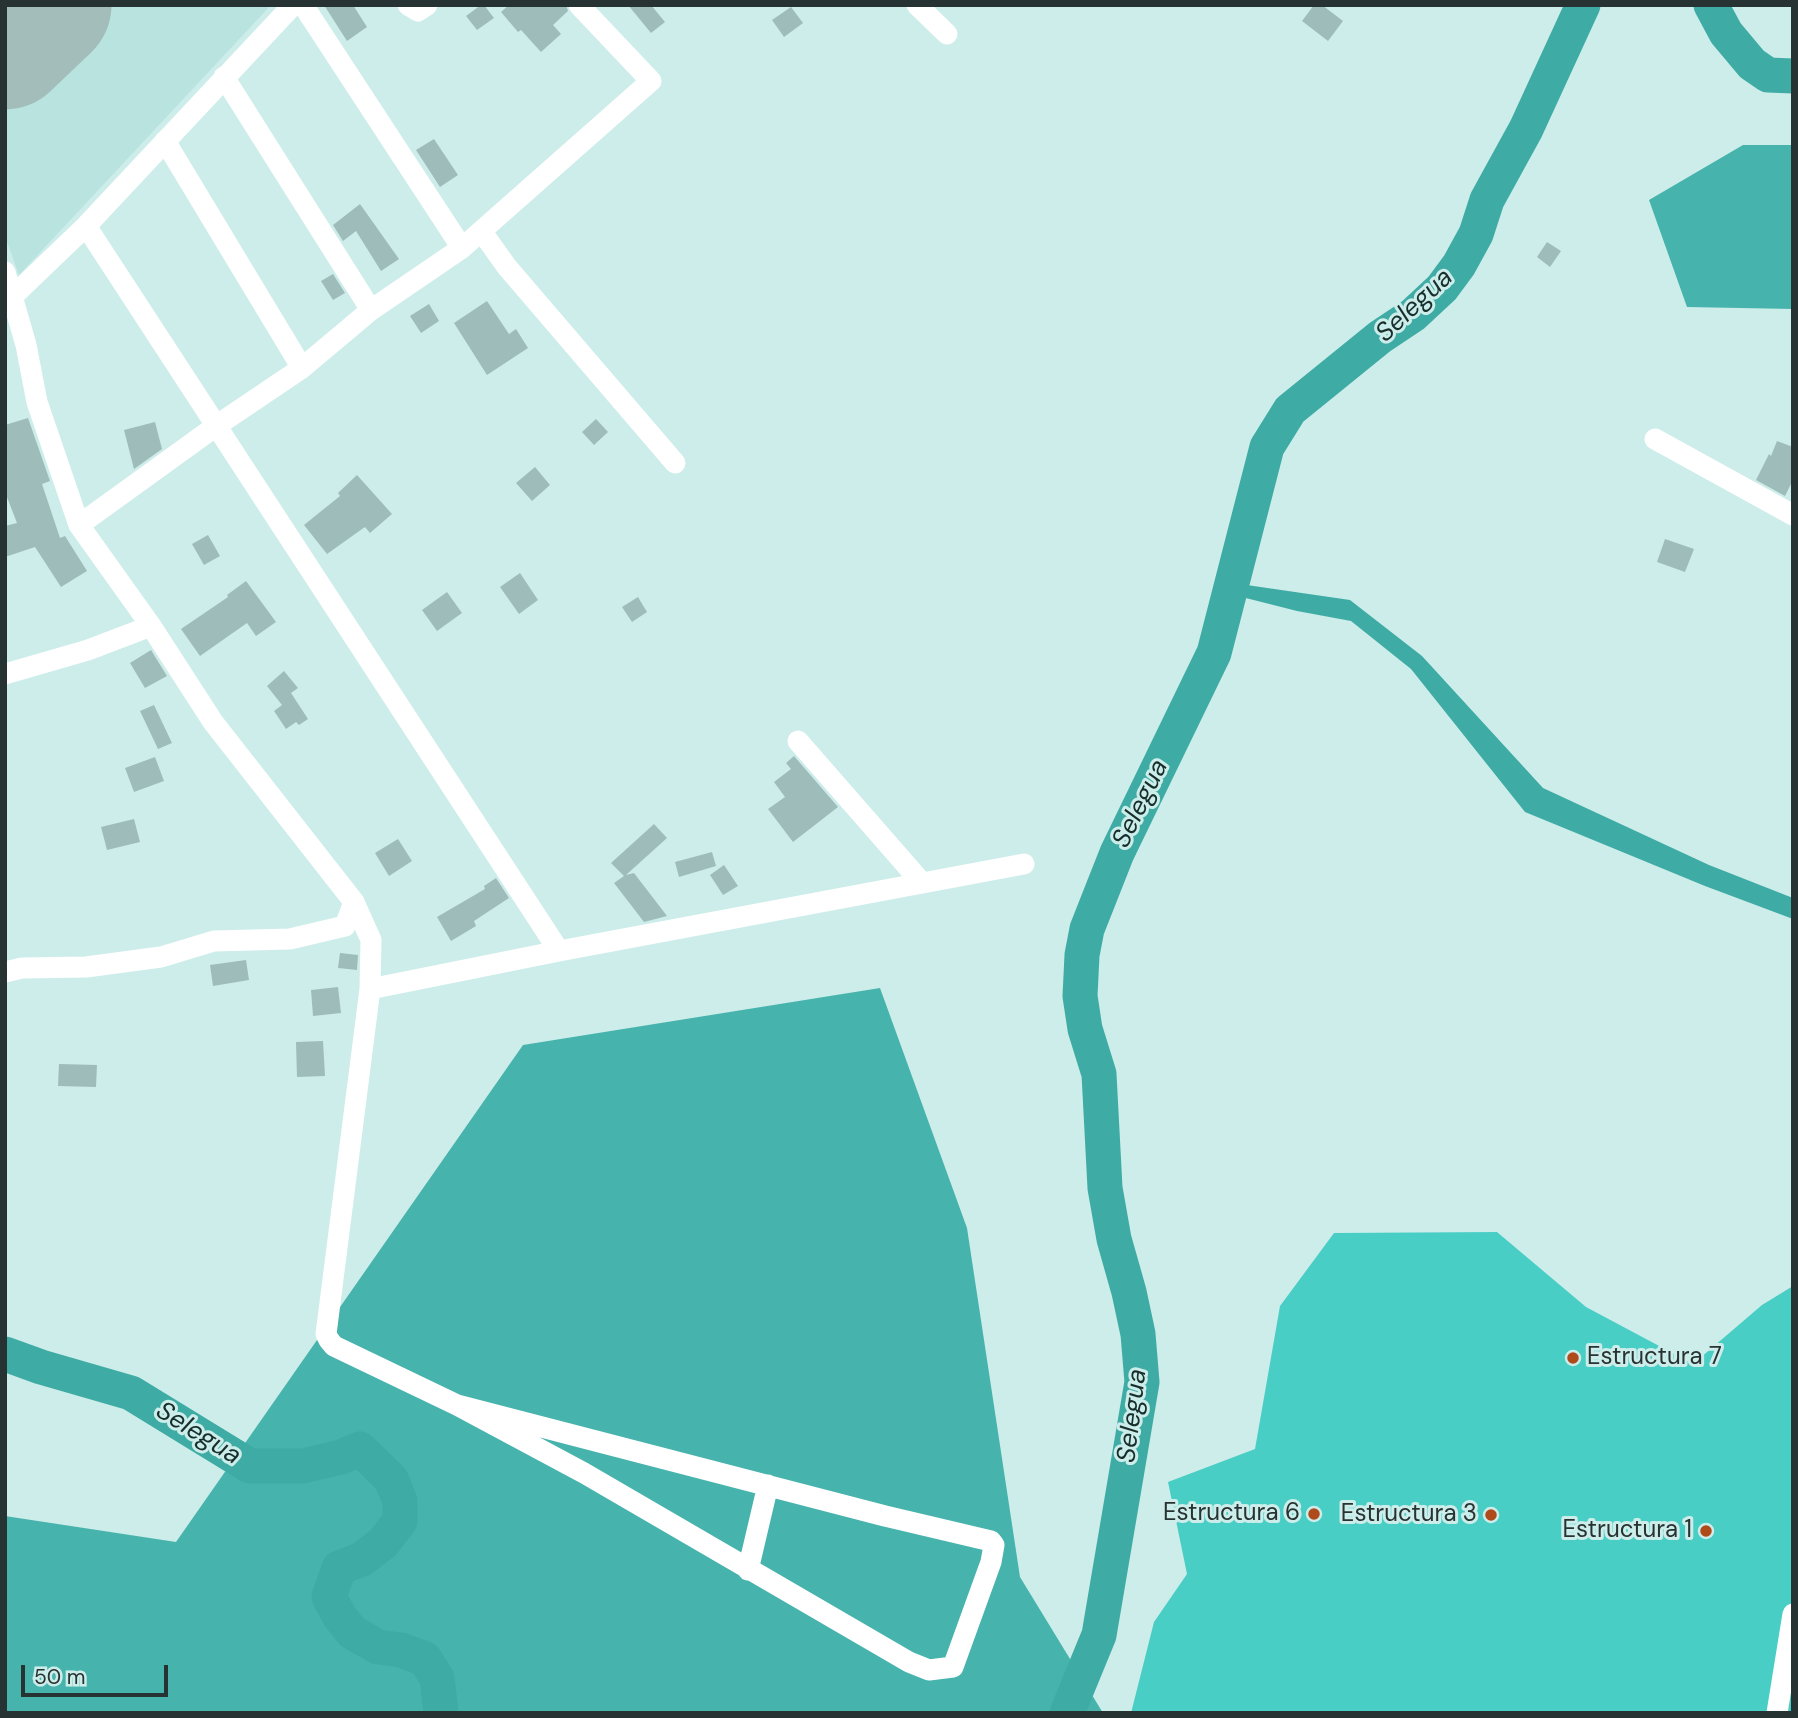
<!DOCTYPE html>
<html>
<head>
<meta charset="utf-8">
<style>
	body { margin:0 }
	#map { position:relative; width:1798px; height:1718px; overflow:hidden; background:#cdedea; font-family:"DM Sans",sans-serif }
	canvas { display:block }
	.frame { position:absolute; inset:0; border:7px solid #273332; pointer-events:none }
	.scale { position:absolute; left:21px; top:1665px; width:147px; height:32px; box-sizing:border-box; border:4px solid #273332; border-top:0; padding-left:9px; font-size:21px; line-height:24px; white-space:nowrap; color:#273332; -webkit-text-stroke:5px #cdedea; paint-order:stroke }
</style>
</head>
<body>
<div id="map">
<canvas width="1798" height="1718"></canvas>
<div class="frame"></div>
<div class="scale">50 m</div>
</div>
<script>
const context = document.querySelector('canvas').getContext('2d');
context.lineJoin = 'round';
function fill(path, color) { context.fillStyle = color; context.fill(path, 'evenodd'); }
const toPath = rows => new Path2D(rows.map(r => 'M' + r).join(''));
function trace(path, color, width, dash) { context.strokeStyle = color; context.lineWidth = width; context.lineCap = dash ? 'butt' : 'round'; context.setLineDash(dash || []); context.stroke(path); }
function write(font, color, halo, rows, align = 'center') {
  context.font = font + ' "DM Sans",sans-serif'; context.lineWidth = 6; context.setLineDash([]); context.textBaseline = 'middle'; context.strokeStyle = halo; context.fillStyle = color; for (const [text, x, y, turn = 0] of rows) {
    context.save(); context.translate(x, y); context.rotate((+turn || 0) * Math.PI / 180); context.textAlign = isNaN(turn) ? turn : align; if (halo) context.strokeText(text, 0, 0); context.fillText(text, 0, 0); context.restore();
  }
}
const built = toPath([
	[5,5,271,5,19,275,5,236]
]);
const green = toPath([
	[1497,1232,1586,1307,1693,1364,1762,1305,1793,1286,1793,1713,1131,1713,1154,1622,1187,1574,1168,1482,1255,1449,1280,1306,1334,1233]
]);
const forest = toPath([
	[1743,145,1793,145,1793,309,1687,307,1649,200],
	[880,988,967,1228,1020,1577,1103,1713,5,1713,5,1516,176,1542,523,1045]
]);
const water = toPath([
	[1233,583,1350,600,1422,656,1543,788,1709,865,1793,898,1793,919,1705,886,1525,812,1411,669,1351,621,1297,611,1230,594]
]);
const river = toPath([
	[1711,5,1726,33,1752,64,1768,75,1793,76],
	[5,1354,41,1367,131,1393,250,1466,303,1466,341,1457,360,1449,391,1479,400,1501,400,1521,383,1543,362,1559,339,1568,329,1597,340,1617,352,1632,378,1647,401,1650,425,1659,437,1678,441,1713],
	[1067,1713,1099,1635,1142,1382,1138,1334,1129,1292,1114,1239,1105,1188,1099,1074,1085,1029,1080,996,1082,955,1087,929,1117,853,1214,653,1267,447,1290,410,1380,337,1413,315,1442,288,1459,265,1476,234,1487,200,1526,129,1583,5]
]);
const runway = toPath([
	[5,44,46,5]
]);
const building = toPath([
	[324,5,353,5,367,27,347,41],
	[481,5,484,5,494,18,477,30,466,16],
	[509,5,566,5,568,11,553,25,561,34,541,52,521,30,518,32,501,12],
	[628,5,651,5,665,22,651,33],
	[1314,5,1322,5,1343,21,1328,41,1302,21],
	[791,7,803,23,784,37,772,20],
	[434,139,458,175,440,187,416,150],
	[360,204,399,259,381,271,356,231,343,241,333,225],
	[1547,242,1561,251,1550,267,1537,257],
	[333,274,345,293,333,300,321,281],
	[487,301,509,334,516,329,528,348,487,375,454,323],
	[429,304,439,321,421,333,410,316],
	[28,418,50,481,42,484,60,538,65,536,87,571,61,587,35,547,5,557,5,526,17,523,5,492,5,425],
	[596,419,608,432,594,445,582,432],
	[155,422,162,449,134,469,124,430],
	[1777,441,1793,447,1793,480,1785,496,1756,480,1769,454,1771,456],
	[535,467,550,485,532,501,516,483],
	[357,475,392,514,370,533,365,527,327,554,304,525,340,496,338,493],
	[208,535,220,556,204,565,192,544],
	[1665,539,1694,549,1685,572,1657,562],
	[520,573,538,600,519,614,500,587],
	[246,581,276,622,256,636,247,623,200,656,181,629,228,597,227,595],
	[447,592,462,613,437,631,422,610],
	[638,597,647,612,632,622,622,607],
	[151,650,167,676,145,688,130,663],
	[284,671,298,688,291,693,308,719,299,725,296,722,286,729,274,711,282,705,267,686],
	[154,705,172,743,158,749,140,711],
	[794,756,838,807,793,842,768,809,785,797,774,782,791,769,786,763],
	[155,757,164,781,134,792,125,768],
	[134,819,140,842,107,850,101,827],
	[654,824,667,838,626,875,634,873,667,916,644,922,614,883,624,876,611,863],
	[398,839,412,861,389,876,375,853],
	[712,852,716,866,679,877,675,862],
	[724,865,738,886,723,895,710,875],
	[496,878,509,898,474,921,476,926,451,941,437,917,485,889,484,886],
	[340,953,358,955,357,970,338,968],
	[246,960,249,980,213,986,210,965],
	[338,987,341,1013,313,1016,311,990],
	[323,1041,325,1076,297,1077,296,1042],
	[59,1064,97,1065,96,1087,58,1086]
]);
const street = toPath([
	[303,5,462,248],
	[408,5,418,11,427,5],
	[917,5,947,34],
	[224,77,371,310],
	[165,141,302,368],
	[86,226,559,951,1024,864],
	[482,232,507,267,675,463],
	[5,272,26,345,37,402,79,525,151,626,213,722,354,902,371,940,370,989],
	[13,296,86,226,293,5],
	[1655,439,1793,515],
	[79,525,216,426,302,368,371,310,462,248,651,81,579,5],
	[5,674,88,650,151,626],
	[798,741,922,883],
	[5,972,22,968,86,967,161,957,214,941,290,939,345,926,354,902],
	[457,1405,885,1516,991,1541,994,1545,991,1562,953,1667,929,1670,909,1662,584,1473,457,1405,334,1346,329,1340,326,1334,370,989,559,951],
	[748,1570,768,1485],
	[1777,1713,1793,1614]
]);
const markers = [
	[1573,1358,7,"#af4a1b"],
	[1314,1514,7,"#af4a1b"],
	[1491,1515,7,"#af4a1b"],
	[1706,1531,7,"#af4a1b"]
];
const poiNames = [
	["Estructura 7",1587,1358,"left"],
	["Estructura 6",1300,1514],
	["Estructura 3",1477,1515],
	["Estructura 1",1692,1531]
];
const waterNames = [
	["Selegua",1415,306,-43],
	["Selegua",1141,804,-64],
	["Selegua",1133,1416,-83],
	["Selegua",198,1434,32]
];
fill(built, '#b9e3df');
fill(green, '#49cec6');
fill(forest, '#47b3ad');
fill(water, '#3eaca5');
trace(river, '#3eaca5', 35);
trace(runway, '#a2bdba', 131);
fill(building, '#9ebcba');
trace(street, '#fff', 21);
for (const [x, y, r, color] of markers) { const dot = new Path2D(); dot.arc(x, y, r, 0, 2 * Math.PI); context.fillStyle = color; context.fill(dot); trace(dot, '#cdedea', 2.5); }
write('24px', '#273332', '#cdedea', poiNames, 'right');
write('italic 26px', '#162e2c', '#cdedea', waterNames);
</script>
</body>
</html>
